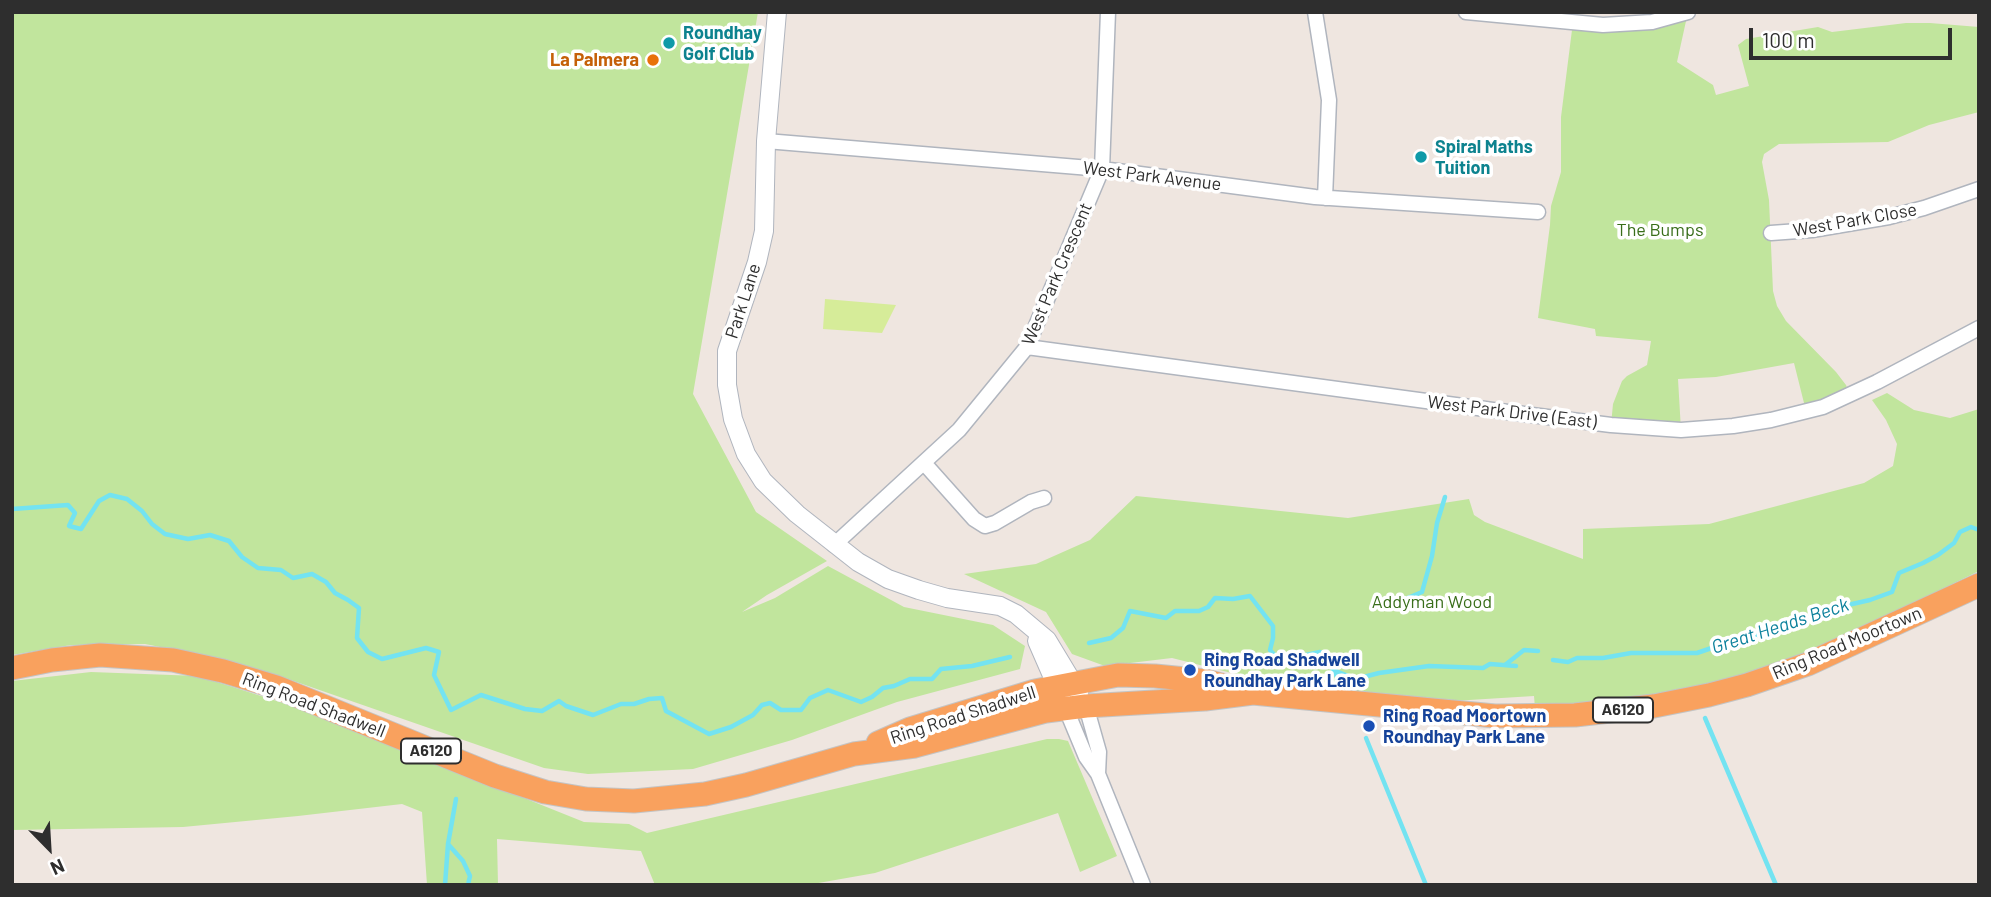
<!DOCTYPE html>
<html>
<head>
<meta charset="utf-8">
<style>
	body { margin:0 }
	#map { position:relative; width:1991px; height:897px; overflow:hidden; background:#efe6e0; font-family:Barlow,sans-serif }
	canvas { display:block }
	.frame { position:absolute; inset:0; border:14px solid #2e2e2e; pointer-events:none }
	.north { position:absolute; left:14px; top:813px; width:70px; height:70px; -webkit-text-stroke:5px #fff; paint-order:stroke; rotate:156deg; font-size:19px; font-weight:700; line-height:28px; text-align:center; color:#2e2e2e }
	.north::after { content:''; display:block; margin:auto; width:24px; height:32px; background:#2e2e2e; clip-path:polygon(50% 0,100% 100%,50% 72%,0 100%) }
	.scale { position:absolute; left:1749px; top:28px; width:203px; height:32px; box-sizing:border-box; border:4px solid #2e2e2e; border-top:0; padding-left:9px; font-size:21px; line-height:24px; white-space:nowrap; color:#2e2e2e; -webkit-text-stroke:5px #fff; paint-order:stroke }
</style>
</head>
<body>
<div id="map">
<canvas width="1991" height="897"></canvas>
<div class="frame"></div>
<div class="north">N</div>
<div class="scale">100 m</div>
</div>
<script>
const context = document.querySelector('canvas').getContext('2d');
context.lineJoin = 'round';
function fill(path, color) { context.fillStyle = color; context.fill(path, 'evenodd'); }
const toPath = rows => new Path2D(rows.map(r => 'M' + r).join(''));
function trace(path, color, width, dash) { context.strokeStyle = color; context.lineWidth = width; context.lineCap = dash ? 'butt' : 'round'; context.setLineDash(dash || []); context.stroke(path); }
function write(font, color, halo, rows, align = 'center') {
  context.font = font + ' Barlow,sans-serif'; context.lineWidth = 7; context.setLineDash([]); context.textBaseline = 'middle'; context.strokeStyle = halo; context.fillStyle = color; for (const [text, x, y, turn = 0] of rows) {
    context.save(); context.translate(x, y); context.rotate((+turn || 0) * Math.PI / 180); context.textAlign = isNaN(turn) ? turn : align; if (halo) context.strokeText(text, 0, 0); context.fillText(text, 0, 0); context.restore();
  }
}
const green = toPath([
	[12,12,758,12,693,394,756,512,827,561,767,595,742,612,775,598,828,566,904,607,993,625,1025,646,1020,669,897,702,792,740,693,769,588,774,544,768,285,678,216,658,145,644,71,645,12,655],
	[1688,12,1677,62,1713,85,1716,95,1749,86,1738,45,1746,39,1818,27,1832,32,1906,23,1930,23,1979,27,1979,112,1929,125,1888,142,1779,144,1764,154,1762,162,1769,200,1773,291,1777,306,1786,321,1836,372,1846,385,1850,395,1806,411,1794,363,1716,377,1678,379,1681,430,1611,425,1613,404,1622,381,1627,376,1647,365,1651,341,1596,336,1595,329,1538,318,1550,225,1551,206,1561,172,1561,117,1573,22],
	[1887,393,1914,410,1950,418,1979,409,1979,571,1832,643,1754,673,1710,683,1640,697,1535,708,1534,696,1453,701,1307,692,1172,658,1105,666,1072,654,1046,612,964,574,1036,564,1090,540,1136,496,1348,518,1469,499,1474,515,1485,522,1583,559,1583,529,1709,524,1864,483,1893,466,1897,444,1886,420,1872,400],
	[91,672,198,676,302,709,584,822,629,824,647,833,1047,739,1059,739,1068,741,1117,856,1080,872,1058,813,875,873,807,885,655,885,641,851,497,839,498,885,427,885,422,812,402,804,298,816,183,827,12,830,12,681]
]);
const pitch = toPath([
	[825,299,896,305,882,333,823,329]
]);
const stream = toPath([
	[12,509,68,505,75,513,69,526,81,529,99,501,110,495,127,499,142,511,152,524,165,534,188,539,210,535,229,541,242,557,258,568,281,570,293,578,312,574,326,582,335,593,348,600,359,608,357,638,368,652,382,659,426,648,439,652,434,675,451,710,481,695,525,709,542,711,559,701,566,706,593,715,621,704,634,704,649,699,662,698,666,711,709,734,731,727,753,715,762,705,770,703,781,710,801,710,810,698,828,690,861,702,872,697,883,688,894,686,910,679,932,679,941,669,972,666,1010,657],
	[1391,605,1422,592,1432,556,1437,523,1445,497],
	[1089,643,1111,638,1123,628,1130,611,1166,618,1175,611,1199,611,1208,607,1215,598,1233,599,1250,596,1273,626,1273,638,1270,650,1278,659,1292,658,1301,661,1306,655,1320,652,1326,655,1333,670,1356,679,1379,673,1429,666,1483,668,1490,664,1516,666],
	[1553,660,1568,662,1577,658,1603,658,1631,653,1697,653,1735,640,1766,633,1830,609,1870,600,1892,592,1899,573,1923,563,1938,555,1954,543,1960,532,1971,527,1979,530],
	[1505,665,1524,650,1538,651],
	[1335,673,1345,693],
	[1705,718,1776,885],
	[1366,738,1426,885],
	[448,844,463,861,470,876,468,885],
	[445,885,448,844,456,799]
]);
const minor = toPath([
	[1315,12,1329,100,1325,198],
	[1466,12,1603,25,1652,22,1688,12],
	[766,141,1102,169,1315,197,1538,212],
	[1771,233,1812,230,1889,217,1924,208,1979,189],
	[1027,347,1500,411,1611,425,1681,430,1733,426,1771,420,1823,407,1877,382,1979,328],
	[924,463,974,519,985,526,995,523,1031,502,1044,498],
	[834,545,959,430,1027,347,1102,169,1108,12],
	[1086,706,1099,752,1098,774],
	[1066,709,1086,757,1098,774,1143,885]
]);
const tertiary = toPath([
	[777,12,766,141,764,231,757,262,727,351,727,385,733,419,746,454,763,481,797,514,858,562,888,579,919,590,947,598,1000,606,1016,614,1047,640,1079,693],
	[1037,641,1061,696]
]);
const trunk = toPath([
	[12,668,52,660,100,655,173,660,223,671,276,687,495,776,545,792,586,799,634,801,705,794,746,785,854,754,915,746,1046,711,1086,706,1205,699,1253,693],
	[878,743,910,729,1035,691,1118,675,1155,676,1206,681,1253,693,1495,716,1575,715,1654,706,1709,695,1747,685,1808,664,1979,585]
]);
const markers = [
	[669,43,7,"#0f9aa8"],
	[653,60,7,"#e8710a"],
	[1421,157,7,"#0f9aa8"],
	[1190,670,7,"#1a4fb4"],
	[1369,726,7,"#1a4fb4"]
];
const shields = [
	[1623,710,60],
	[431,751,60]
];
const shieldNames = [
	["A6120",1623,710],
	["A6120",431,751]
];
const cultureNames = [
	["Roundhay",683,33],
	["Golf Club",683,54],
	["Spiral Maths",1435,147],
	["Tuition",1435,168]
];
const foodNames = [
	["La Palmera",639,60]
];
const streetNames = [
	["West Park Avenue",1152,176,7],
	["West Park Close",1855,220,-10],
	["West Park Crescent",1057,274,-67],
	["Park Lane",743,301,-72],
	["West Park Drive (East)",1512,412,7],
	["Ring Road Moortown",1847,643,-23],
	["Ring Road Shadwell",314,705,21],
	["Ring Road Shadwell",963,715,-18]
];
const parkNames = [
	["The Bumps",1660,230],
	["Addyman Wood",1432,602]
];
const transitNames = [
	["Ring Road Shadwell",1204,660],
	["Roundhay Park Lane",1204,681],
	["Ring Road Moortown",1383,716],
	["Roundhay Park Lane",1383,737]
];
const waterNames = [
	["Great Heads Beck",1780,626,-18]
];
fill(green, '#c1e59d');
fill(pitch, '#d6ec99');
trace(stream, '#73e3f1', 4.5);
trace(minor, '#b0b5be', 17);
trace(tertiary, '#b0b5be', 20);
trace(trunk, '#c4c4c4', 25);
trace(minor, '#fff', 14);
trace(tertiary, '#fff', 18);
trace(trunk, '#f9a15e', 23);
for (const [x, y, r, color] of markers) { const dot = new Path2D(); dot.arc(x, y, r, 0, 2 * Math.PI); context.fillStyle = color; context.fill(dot); trace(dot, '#fff', 2.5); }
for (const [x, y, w] of shields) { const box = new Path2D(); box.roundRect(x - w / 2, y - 12.5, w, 25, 5); context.fillStyle = '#fff'; context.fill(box); trace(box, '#2e2e2e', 2); }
write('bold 16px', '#2e2e2e', null, shieldNames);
write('bold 18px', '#0d838f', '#fff', cultureNames, 'left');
write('bold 18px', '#c56008', '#fff', foodNames, 'right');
write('18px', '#2e2e2e', '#fff', streetNames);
write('18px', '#396e1a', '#fff', parkNames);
write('bold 18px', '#164399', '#fff', transitNames, 'left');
write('italic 19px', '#0c819c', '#fff', waterNames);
</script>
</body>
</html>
